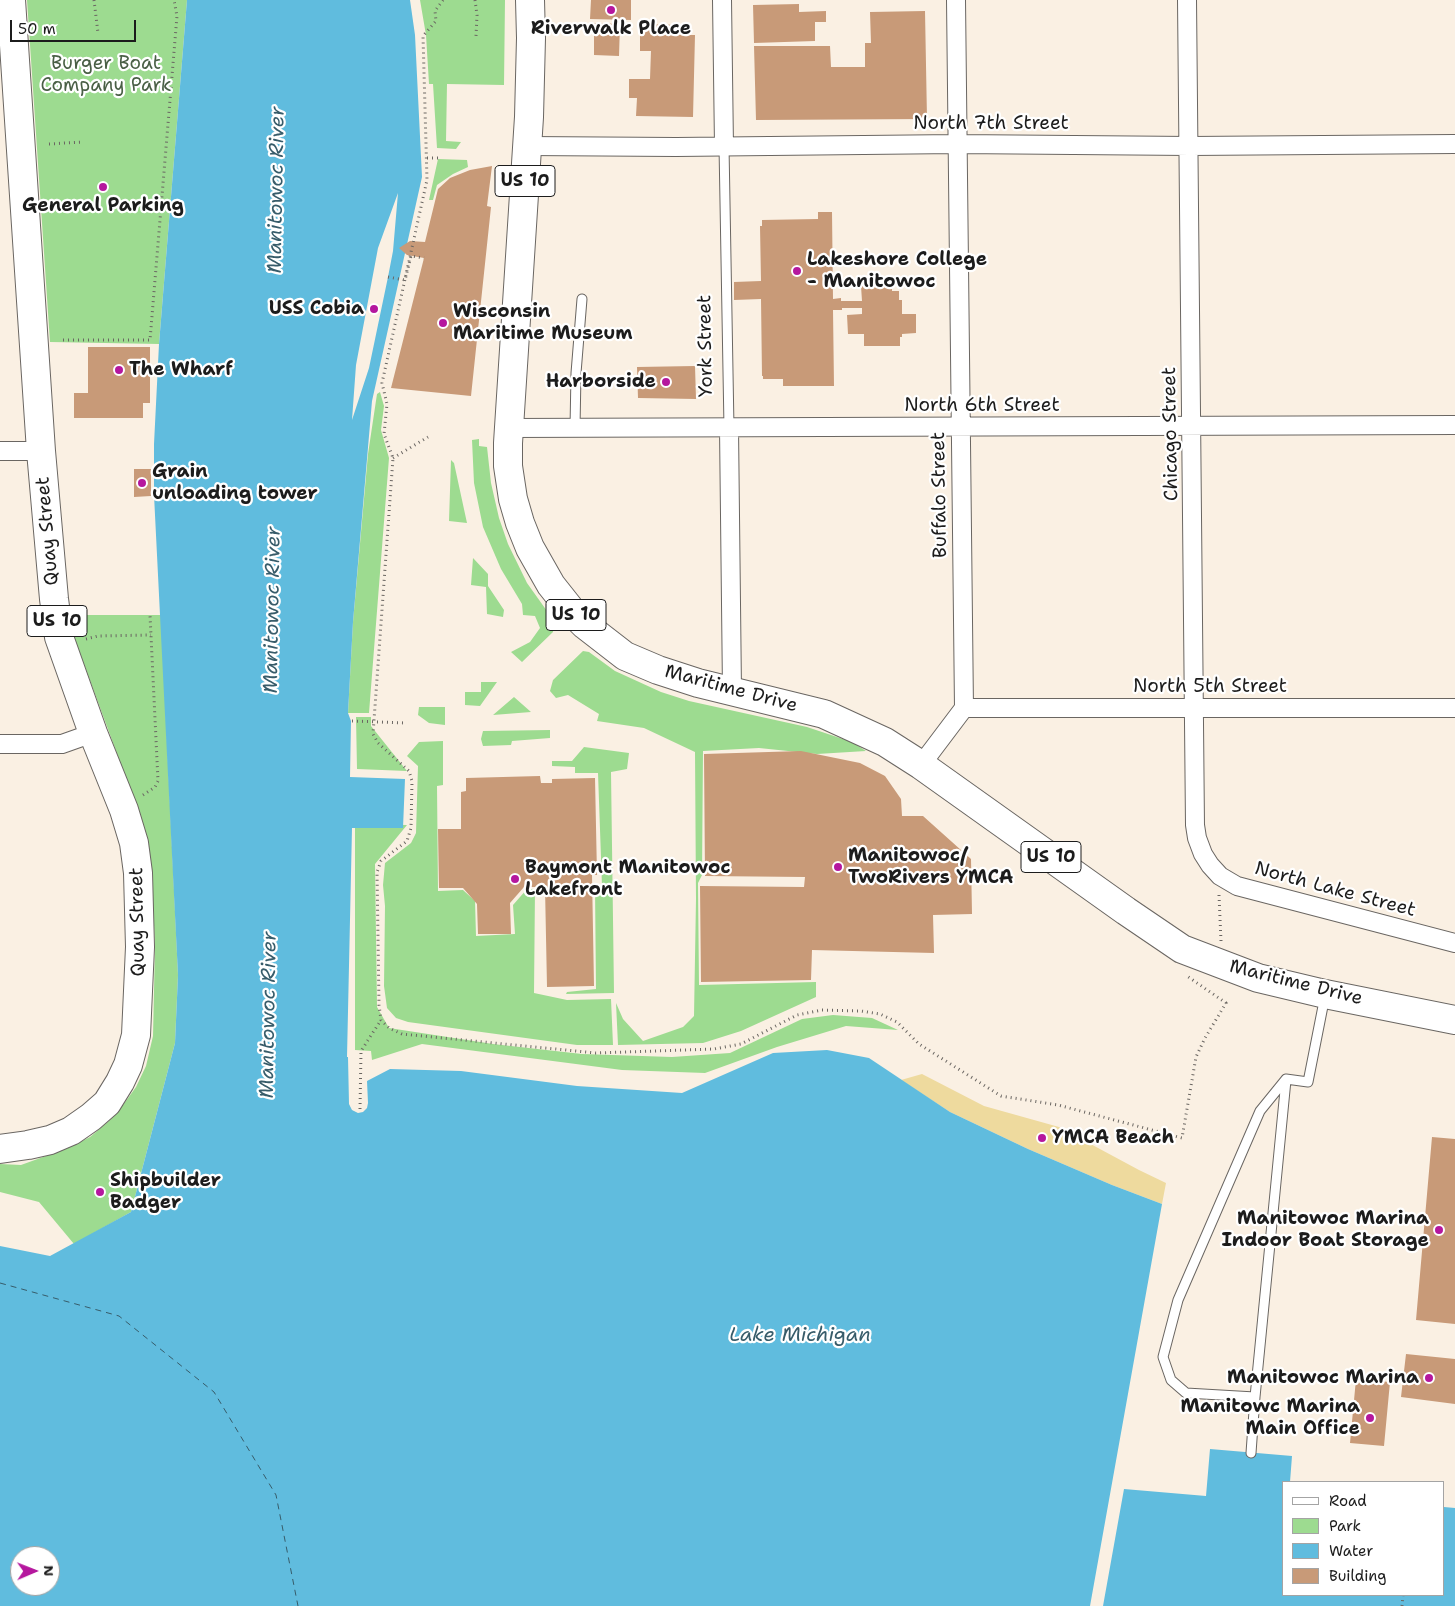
<!DOCTYPE html>
<html>
<head>
<meta charset="utf-8">
<style>
	body { margin:0 }
	#map { position:relative; width:1455px; height:1606px; overflow:hidden; background:#faf0e3; font-family:"Shantell Sans",sans-serif }
	canvas { display:block }
	.legend { position:absolute; left:1282px; top:1481px; width:162px; height:115px; box-sizing:border-box; background:#fff; border:1px solid #a4a4a4; margin:0; padding:6px 9px; list-style:none; font-size:15px; color:#1c1c1c }
	.legend li { display:flex; align-items:center; gap:10px; height:25px }
	.legend b { width:25px; border:1px solid #a4a4a4 }
	.north { position:absolute; left:10px; top:1546px; width:50px; height:50px; box-sizing:border-box; background:#fff; border:1px solid #a4a4a4; border-radius:50%; rotate:89deg; font-size:14px; font-weight:700; line-height:20px; text-align:center; color:#1c1c1c }
	.north::after { content:''; display:block; margin:auto; width:18px; height:22px; background:#b5179e; clip-path:polygon(50% 0,100% 100%,50% 72%,0 100%) }
	.scale { position:absolute; left:10px; top:20px; width:126px; height:22px; box-sizing:border-box; border:2px solid #1c1c1c; border-top:0; padding-left:6px; font-size:15px; line-height:18px; white-space:nowrap; color:#1c1c1c; -webkit-text-stroke:4px #fff; paint-order:stroke }
</style>
</head>
<body>
<div id="map">
<canvas width="1455" height="1606"></canvas>
<ul class="legend">
<li><b style="height:6px;background:#fff"></b>Road</li>
<li><b style="height:14px;background:#9ddb90"></b>Park</li>
<li><b style="height:14px;background:#60bcde"></b>Water</li>
<li><b style="height:14px;background:#c89a78"></b>Building</li>
</ul>
<div class="north">N</div>
<div class="scale">50 m</div>
</div>
<script>
const context = document.querySelector('canvas').getContext('2d');
context.lineJoin = 'round';
function fill(path, color) { context.fillStyle = color; context.fill(path, 'evenodd'); }
const toPath = rows => new Path2D(rows.map(r => 'M' + r).join(''));
function trace(path, color, width, dash) { context.strokeStyle = color; context.lineWidth = width; context.lineCap = dash ? 'butt' : 'round'; context.setLineDash(dash || []); context.stroke(path); }
function write(font, color, halo, rows, align = 'center') {
  context.font = font + ' "Shantell Sans",sans-serif'; context.lineWidth = 4.5; context.setLineDash([]); context.textBaseline = 'middle'; context.strokeStyle = halo; context.fillStyle = color; for (const [text, x, y, turn = 0] of rows) {
    context.save(); context.translate(x, y); context.rotate((+turn || 0) * Math.PI / 180); context.textAlign = isNaN(turn) ? turn : align; if (halo) context.strokeText(text, 0, 0); context.fillText(text, 0, 0); context.restore();
  }
}
const green = toPath([
	[27,0,187,0,159,344,50,342],
	[420,0,505,0,504,85,447,84,446,141,461,142,456,149,437,148,433,84,429,84,426,35],
	[438,159,467,160,468,167,453,174,437,185,433,200,429,200],
	[380,392,384,406,381,430,389,458,369,713,348,713,353,622,368,454,377,394],
	[479,439,479,446,487,447,491,483,499,518,508,544,527,583,552,618,554,624,553,632,522,662,511,652,530,642,540,628,535,616,523,615,522,604,501,569,483,527,474,483,472,440],
	[451,460,454,463,467,523,449,521],
	[473,558,488,574,488,586,504,610,503,617,487,614,486,587,471,585],
	[69,615,161,615,178,975,175,1043,131,1212,74,1244,39,1202,0,1192,0,1164,21,1165,68,1148,90,1137,109,1121,123,1105,136,1087,146,1066,153,1036,155,945,151,865,137,808,74,637],
	[583,651,589,652,615,671,661,692,689,701,807,727,852,742,866,751,817,754,759,748,703,751,702,875,698,883,699,985,816,982,816,997,741,1031,703,1043,618,1045,616,1003,623,1019,643,1041,683,1027,694,1016,696,899,695,752,644,728,597,721,599,714,568,695,556,698,550,691,553,680],
	[481,682,497,682,480,706,465,705,465,692,481,692],
	[514,697,531,712,493,715],
	[419,707,445,707,445,725,429,723,418,715],
	[356,717,371,717,371,726,407,771,357,769],
	[550,730,550,738,512,741,511,745,483,746,481,739,483,731],
	[443,741,443,785,437,786,438,891,463,890,475,901,476,936,515,934,513,905,527,889,535,889,534,993,567,1000,611,999,613,1045,577,1045,408,1022,396,1018,387,1008,384,986,385,906,383,885,385,863,411,843,416,833,418,766,407,756,419,742],
	[584,747,629,753,627,769,611,772,614,993,566,994,567,992,596,989,595,887,602,886,598,773,575,773,575,767,552,766,552,761,572,761],
	[355,824,407,825,375,864,377,1007,389,1028,493,1044,582,1054,672,1057,730,1053,802,1019,833,1015,872,1018,898,1030,846,1026,777,1047,705,1073,622,1070,422,1044,372,1060,371,1051,355,1050]
]);
const sand = toPath([
	[922,1074,984,1106,1059,1127,1139,1170,1166,1183,1162,1204,1112,1185,1028,1149,950,1112,901,1080]
]);
const water = toPath([
	[187,0,410,0,415,35,422,177,372,401,353,622,348,713,351,721,350,777,405,779,403,828,352,828,347,1057,348,1057,349,1104,352,1110,358,1113,363,1112,367,1108,368,1103,367,1081,390,1069,461,1071,577,1086,682,1093,773,1053,827,1050,869,1058,950,1112,1028,1149,1112,1185,1162,1204,1090,1606,0,1606,0,1246,50,1256,131,1212,175,1043,178,975,154,495,154,444,159,344],
	[398,193,393,251,388,277,369,368,352,420,356,365,378,248],
	[20,1556,50,1556,50,1586,20,1586],
	[1210,1449,1292,1456,1290,1482,1284,1482,1284,1595,1444,1595,1444,1507,1455,1508,1455,1606,1103,1606,1124,1489,1206,1496]
]);
const ferry = toPath([
	[0,1283,119,1316,214,1392,276,1495,298,1606]
]);
const building = toPath([
	[591,0,631,0,631,20,590,19],
	[799,4,799,12,826,11,826,22,815,22,815,41,754,43,753,5],
	[925,11,927,119,756,120,754,46,830,46,831,67,865,67,865,43,871,43,870,12],
	[594,23,620,24,619,56,594,55],
	[640,24,684,25,684,35,695,35,693,117,636,116,637,98,629,98,629,79,650,79,651,51,640,51],
	[492,166,487,206,491,207,471,396,391,388,424,258,407,255,399,248,410,241,425,242,438,189,450,178,470,170],
	[818,212,832,212,833,299,841,298,841,301,862,301,861,286,892,286,892,291,899,291,899,300,902,300,902,314,916,314,916,333,902,334,902,337,900,337,900,346,864,346,864,334,848,334,847,315,862,314,862,308,842,308,842,310,833,310,834,386,783,386,783,379,763,379,763,376,762,376,761,299,734,300,734,282,761,281,760,226,762,226,762,220,818,219],
	[88,347,150,347,150,403,143,403,143,418,74,418,74,393,88,393],
	[695,366,696,399,638,398,637,367],
	[134,469,151,469,151,496,134,497],
	[801,751,860,763,885,776,901,799,902,816,923,816,971,859,972,914,933,915,934,953,812,950,811,980,701,982,700,886,804,887,805,877,705,876,704,754],
	[540,776,541,783,552,783,552,779,595,778,597,875,592,875,594,986,547,987,545,887,524,887,510,903,511,934,478,934,477,904,463,888,439,888,438,829,461,829,461,792,466,791,466,778],
	[1432,1137,1455,1139,1455,1324,1416,1320],
	[1406,1354,1455,1359,1455,1404,1401,1397],
	[1356,1379,1390,1382,1384,1446,1350,1443]
]);
const path = toPath([
	[94,0,98,33],
	[443,0,435,11,436,21,423,36,427,180,382,383,387,404,384,434,393,458,373,734,378,743,409,771,412,781,411,828,407,841,381,861,377,872,379,1005,381,1020,389,1028,402,1034,596,1053,714,1049,741,1044,797,1015,822,1010,861,1011,880,1014,897,1022,919,1044,1001,1096,1058,1105,1182,1138,1196,1057,1205,1038,1226,1003,1187,976],
	[475,0,477,15,476,36],
	[49,144,83,142],
	[427,158,441,158],
	[63,340,150,340,177,16,174,0],
	[393,458,428,437],
	[86,639,98,636,151,635],
	[352,721,406,723],
	[143,795,155,787,158,781,150,615],
	[1219,895,1221,941],
	[360,1109,361,1051,381,1020],
	[1402,1606,1403,1595]
]);
const service = toPath([
	[724,146,729,428],
	[575,428,576,373,582,299],
	[1286,1079,1308,1082,1325,996],
	[1255,1397,1186,1393,1171,1380,1163,1357,1178,1300,1260,1111,1286,1079],
	[1251,1453,1255,1397,1286,1080]
]);
const minor = toPath([
	[722,0,724,146],
	[1187,0,1195,825,1197,838,1203,854,1210,865,1220,876,1237,886,1455,943],
	[527,146,676,147,957,144,1190,146,1455,144],
	[509,428,1455,425],
	[729,428,732,691],
	[0,451,41,451],
	[964,708,1455,708],
	[0,744,62,744,93,733],
	[921,765,964,708,956,0]
]);
const primary = toPath([
	[530,0,531,38,529,117,508,443,508,466,513,499,520,523,530,548,551,585,574,614,585,625,625,656,658,670,698,683,824,714,885,742,921,765,1126,911,1182,949,1258,978,1325,994,1455,1020],
	[0,1149,28,1145,50,1140,71,1131,91,1117,107,1103,120,1082,128,1065,136,1035,140,947,138,873,134,843,124,810,93,733,59,637,54,599,41,451,11,0]
]);
const pathBridge = toPath([
	[388,277,405,280,411,256,424,258]
]);
const markers = [
	[611,10,5,"#b5179e"],
	[103,187,5,"#b5179e"],
	[797,271,5,"#b5179e"],
	[374,309,5,"#b5179e"],
	[443,323,5,"#b5179e"],
	[119,370,5,"#b5179e"],
	[666,382,5,"#b5179e"],
	[142,483,5,"#b5179e"],
	[838,867,5,"#b5179e"],
	[515,879,5,"#b5179e"],
	[1042,1138,5,"#b5179e"],
	[100,1192,5,"#b5179e"],
	[1439,1230,5,"#b5179e"],
	[1429,1378,5,"#b5179e"],
	[1370,1418,5,"#b5179e"]
];
const shields = [
	[525,181,60],
	[576,615,60],
	[57,621,60],
	[1051,857,60]
];
const shieldNames = [
	["US 10",525,181],
	["US 10",576,615],
	["US 10",57,621],
	["US 10",1051,857]
];
const poiNames = [
	["Riverwalk Place",611,29,"center"],
	["General Parking",103,206,"center"],
	["Lakeshore College",807,260],
	["- Manitowoc",807,282],
	["USS Cobia",364,309,"right"],
	["Wisconsin",453,312],
	["Maritime Museum",453,334],
	["The Wharf",129,370],
	["Harborside",656,382,"right"],
	["Grain",152,472],
	["unloading tower",152,494],
	["Manitowoc/",848,856],
	["TwoRivers YMCA",848,878],
	["Baymont Manitowoc",525,868],
	["Lakefront",525,890],
	["YMCA Beach",1052,1138],
	["Shipbuilder",110,1181],
	["Badger",110,1203],
	["Manitowoc Marina",1429,1219,"right"],
	["Indoor Boat Storage",1429,1241,"right"],
	["Manitowoc Marina",1419,1378,"right"],
	["Manitowc Marina",1360,1407,"right"],
	["Main Office",1360,1429,"right"]
];
const parkNames = [
	["Burger Boat",106,64],
	["Company Park",106,86]
];
const streetNames = [
	["North 7th Street",991,124],
	["York Street",706,346,-91],
	["North 6th Street",982,406],
	["Chicago Street",1171,434,-91],
	["Buffalo Street",940,495,-91],
	["Quay Street",48,531,-95],
	["North 5th Street",1210,687],
	["Maritime Drive",731,689,15],
	["North Lake Street",1335,890,15],
	["Quay Street",138,922,-91],
	["Maritime Drive",1296,983,14]
];
const waterNames = [
	["Manitowoc River",277,190,-89],
	["Manitowoc River",273,610,-89],
	["Manitowoc River",269,1015,-89],
	["Lake Michigan",800,1336]
];
fill(green, '#9ddb90');
fill(sand, '#eeda9e');
fill(water, '#60bcde');
trace(ferry, '#375c6a', 1, [6, 5]);
fill(building, '#c89a78');
trace(service, '#6a6662', 11);
trace(minor, '#6a6662', 20);
trace(primary, '#6a6662', 30);
trace(path, '#6a6662', 3, [1, 4]);
trace(service, '#fff', 9);
trace(minor, '#fff', 18);
trace(primary, '#fff', 28);
trace(pathBridge, '#6a6662', 3, [1, 4]);
for (const [x, y, r, color] of markers) { const dot = new Path2D(); dot.arc(x, y, r, 0, 2 * Math.PI); context.fillStyle = color; context.fill(dot); trace(dot, '#fff', 2); }
for (const [x, y, w] of shields) { const box = new Path2D(); box.roundRect(x - w / 2, y - 15.5, w, 31, 4); context.fillStyle = '#fff'; context.fill(box); trace(box, '#1c1c1c', 1); }
write('bold 18px', '#1c1c1c', null, shieldNames);
write('bold 19px', '#1c1c1c', '#fff', poiNames, 'left');
write('19px', '#495f45', '#fff', parkNames);
write('19px', '#1c1c1c', '#fff', streetNames);
write('italic 20px', '#375c6a', '#fff', waterNames);
</script>
</body>
</html>
